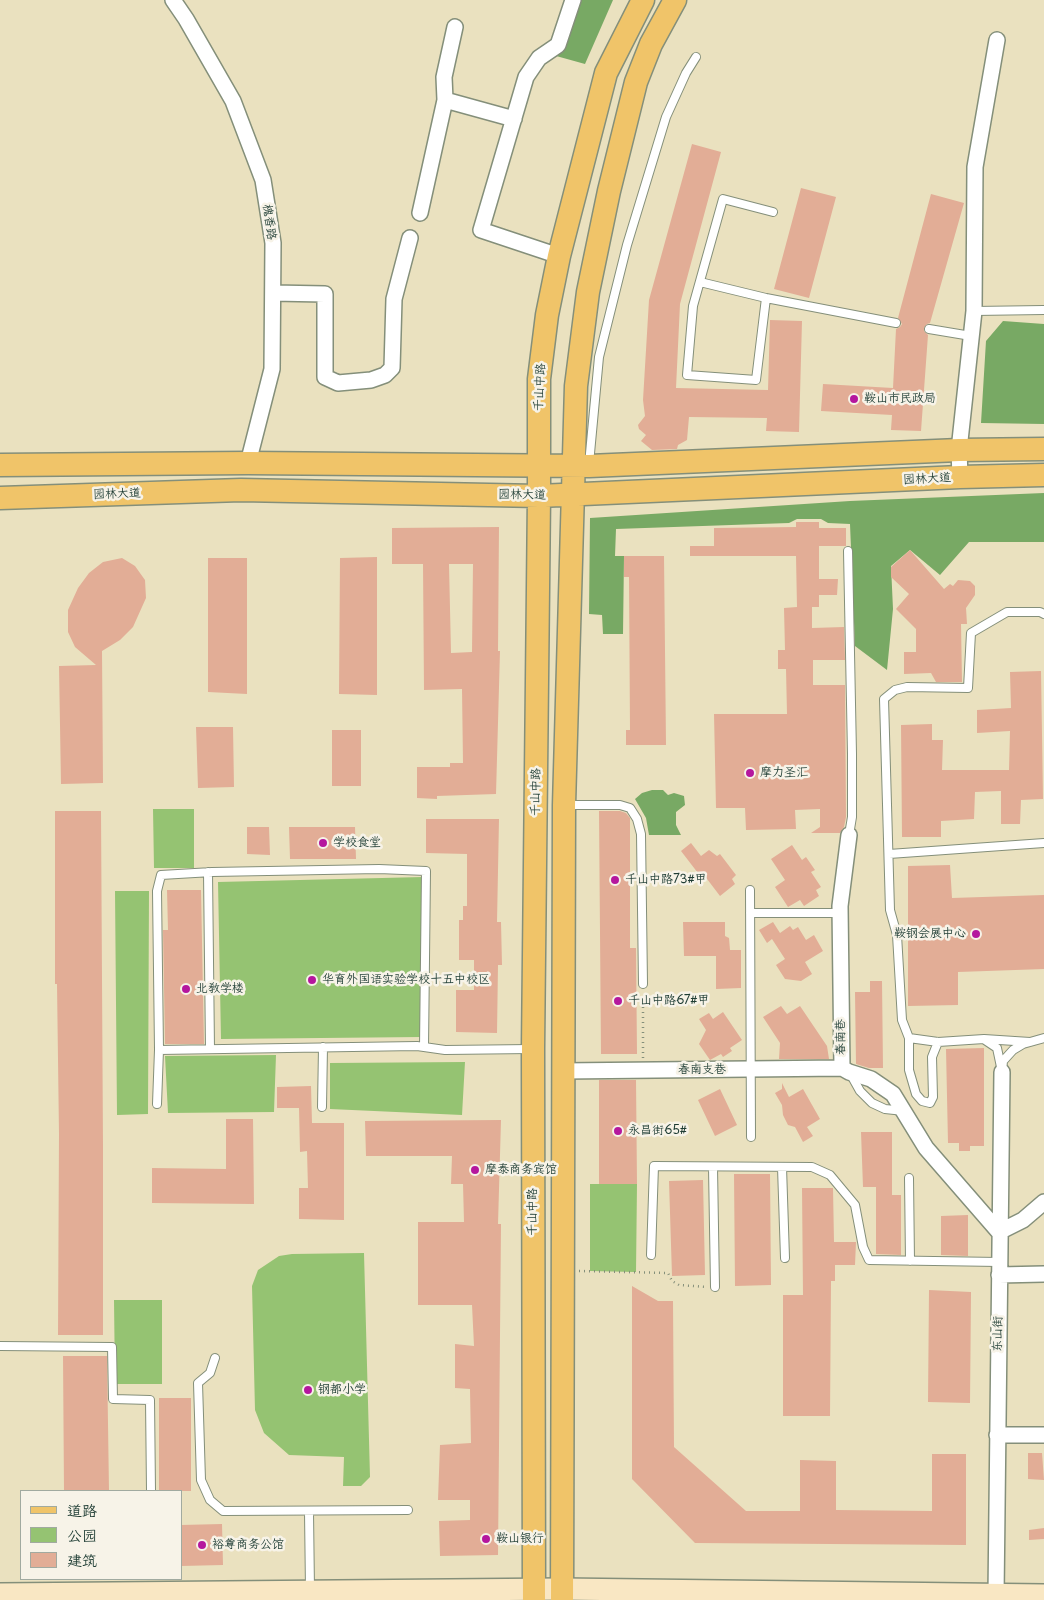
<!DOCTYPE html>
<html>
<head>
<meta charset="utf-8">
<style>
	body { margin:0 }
	#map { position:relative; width:1044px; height:1600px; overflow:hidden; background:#eae1bf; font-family:"Playpen Sans","LXGW WenKai TC",sans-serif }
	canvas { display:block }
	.legend { position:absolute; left:20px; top:1490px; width:162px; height:90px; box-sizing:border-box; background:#f7f3e8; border:1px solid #a1aaa0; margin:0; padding:6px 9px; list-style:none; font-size:15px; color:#1f3d34 }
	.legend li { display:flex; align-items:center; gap:10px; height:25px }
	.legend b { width:25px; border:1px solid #a1aaa0 }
</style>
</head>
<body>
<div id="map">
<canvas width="1044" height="1600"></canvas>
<ul class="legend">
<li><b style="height:6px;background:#f0c469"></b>道路</li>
<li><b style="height:14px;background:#95c372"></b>公园</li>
<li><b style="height:14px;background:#e2ad96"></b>建筑</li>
</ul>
</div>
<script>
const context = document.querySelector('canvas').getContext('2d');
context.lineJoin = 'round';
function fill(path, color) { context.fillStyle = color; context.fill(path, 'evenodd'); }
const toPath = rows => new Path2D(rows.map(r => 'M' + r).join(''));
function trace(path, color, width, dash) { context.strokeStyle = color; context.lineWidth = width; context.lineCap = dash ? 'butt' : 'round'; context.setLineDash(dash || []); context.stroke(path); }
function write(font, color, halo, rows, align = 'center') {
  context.font = font + ' "Playpen Sans","LXGW WenKai TC",sans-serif'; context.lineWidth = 5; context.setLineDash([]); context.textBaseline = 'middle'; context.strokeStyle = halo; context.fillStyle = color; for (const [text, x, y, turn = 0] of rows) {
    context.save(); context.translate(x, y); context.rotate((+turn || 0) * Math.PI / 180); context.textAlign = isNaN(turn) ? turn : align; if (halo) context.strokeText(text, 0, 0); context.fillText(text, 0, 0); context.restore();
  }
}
const green = toPath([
	[153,809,194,809,194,868,154,868],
	[423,877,421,1037,221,1039,218,882],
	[115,891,149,891,148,1114,117,1115],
	[276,1055,274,1112,168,1113,165,1056],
	[465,1062,462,1115,330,1109,330,1063],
	[590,1184,637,1184,636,1272,590,1271],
	[364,1253,370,1477,361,1486,343,1486,344,1457,289,1455,264,1433,255,1410,252,1286,258,1270,279,1256,292,1254],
	[114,1300,162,1300,162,1384,115,1384]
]);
const forest = toPath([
	[569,0,613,0,585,64,549,54],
	[1003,321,1044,324,1044,424,981,423,986,341],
	[1044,493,1044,542,969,542,940,575,910,550,891,566,893,609,887,670,855,646,850,524,828,523,821,519,797,519,789,523,616,529,615,556,624,556,623,634,603,634,602,615,589,614,590,518,850,501],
	[652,790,663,790,668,795,674,793,684,796,685,805,676,812,676,825,681,835,649,835,646,818,635,799,642,793]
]);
const building = toPath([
	[692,144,721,152,680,304,676,388,768,390,770,320,802,321,799,432,766,431,767,418,689,417,687,440,678,445,677,449,652,450,641,441,646,435,639,429,638,425,645,416,643,400,649,300],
	[801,188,836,197,809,298,774,289],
	[931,194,964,203,930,323,927,324,924,328,924,331,928,335,921,431,891,430,892,415,821,411,823,384,893,388,896,329,900,327,902,324,898,318],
	[796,522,819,522,819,528,846,528,846,546,819,546,819,579,838,579,837,595,819,595,819,607,812,607,812,628,844,627,845,660,813,660,813,685,845,685,846,817,844,827,840,833,811,833,820,827,820,809,795,810,796,829,746,830,745,808,716,808,714,714,787,714,786,669,778,669,778,650,785,650,784,608,797,607,796,556,690,556,690,546,714,546,714,528,796,527],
	[499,527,498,651,500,651,496,794,437,796,437,799,417,798,417,767,450,767,450,763,463,763,462,689,424,690,423,564,392,564,392,528],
	[449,564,473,564,472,652,451,653],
	[910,550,944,589,950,584,953,586,958,580,970,581,975,586,975,595,966,608,967,624,961,624,962,682,936,682,931,673,904,674,904,652,916,652,916,629,896,609,909,594,891,577,891,567],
	[624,556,664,556,666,745,626,745,626,730,630,730,629,577,624,577],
	[377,557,377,695,339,694,340,558],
	[122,558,135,566,145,580,146,598,133,627,120,640,102,651,103,783,61,784,59,666,96,665,75,647,68,632,68,610,78,588,89,573,103,562],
	[208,558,247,558,247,694,208,692],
	[1041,671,1043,799,1021,800,1020,824,1001,824,1001,791,975,792,974,819,941,821,941,837,902,837,901,725,932,724,932,740,943,740,942,770,1009,770,1010,731,977,733,977,710,1011,708,1010,672],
	[196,727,233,727,234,787,198,788],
	[332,730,361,730,361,786,332,786],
	[55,811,101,811,103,1147,103,1335,58,1335,59,1134,57,984,55,984],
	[599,811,620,811,626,813,630,818,630,948,636,948,637,1054,601,1054],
	[426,819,499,819,497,922,501,922,502,965,498,965,497,1033,456,1032,456,990,474,990,474,960,459,960,459,920,463,920,463,906,467,906,467,854,426,853],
	[247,827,269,827,270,855,247,854],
	[289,827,355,827,356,859,290,859],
	[691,843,701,856,709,850,717,856,720,854,736,875,732,879,735,884,720,896,704,875,701,877,681,851],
	[792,845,802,860,806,857,815,870,811,872,821,887,816,890,819,896,804,906,800,900,788,907,775,887,785,880,771,859],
	[950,865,952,898,1044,895,1044,969,958,972,958,1005,908,1006,908,866],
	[167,890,201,890,204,1044,165,1044,163,930,168,930],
	[683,922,725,922,725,936,729,938,730,950,741,950,741,988,716,989,716,956,684,956],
	[773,922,780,933,790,926,793,930,798,927,806,940,814,935,823,951,805,962,812,974,801,981,785,979,776,965,785,959,772,939,767,943,759,930],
	[870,981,882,981,883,1068,869,1068,856,1064,855,992,870,992],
	[781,1006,787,1014,800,1006,827,1046,829,1059,779,1059,780,1043,763,1017],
	[723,1012,742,1040,730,1048,732,1051,723,1057,721,1054,710,1060,699,1044,706,1030,699,1019,709,1013,713,1019],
	[984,1048,984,1146,970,1146,970,1151,959,1151,959,1143,948,1143,946,1049],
	[599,1080,636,1080,637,1184,599,1184],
	[782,1083,789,1097,803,1089,820,1119,807,1127,813,1136,803,1142,795,1127,788,1125,783,1115,782,1105,775,1093,782,1089],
	[311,1086,312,1123,344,1123,344,1220,299,1219,299,1188,308,1188,307,1151,300,1152,299,1108,277,1108,277,1087],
	[720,1089,737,1125,715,1136,698,1100],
	[226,1119,253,1119,254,1204,152,1203,152,1168,226,1169],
	[501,1120,498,1224,501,1224,498,1555,440,1556,439,1521,470,1520,470,1500,438,1500,440,1445,471,1443,470,1389,455,1388,455,1344,474,1346,472,1305,418,1305,418,1222,464,1222,463,1184,451,1184,452,1156,366,1156,365,1121],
	[861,1132,892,1132,892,1195,901,1195,901,1255,876,1254,876,1187,863,1187],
	[734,1174,770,1174,771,1285,735,1286],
	[703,1180,705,1275,672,1276,669,1181],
	[802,1188,833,1188,834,1242,856,1242,855,1265,835,1265,835,1281,831,1281,830,1416,783,1416,783,1295,803,1295],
	[968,1215,968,1256,941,1255,941,1216],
	[632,1286,658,1301,673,1301,674,1447,746,1511,800,1511,800,1460,836,1461,836,1510,932,1511,932,1454,966,1454,966,1545,695,1543,632,1479],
	[929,1290,971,1292,970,1403,928,1402],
	[63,1356,107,1356,109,1491,64,1491],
	[159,1398,191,1398,191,1491,159,1491],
	[1028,1453,1042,1453,1044,1480,1028,1479],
	[222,1524,223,1565,181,1566,181,1525],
	[1044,1528,1044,1539,1029,1540,1029,1530]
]);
const path = toPath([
	[643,1058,643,993],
	[579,1271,668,1273,672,1281,679,1285,707,1287]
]);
const service = toPath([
	[700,282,766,298,896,323],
	[766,298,756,380,687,375,693,306,723,199,773,212],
	[974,311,1044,310],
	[929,329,971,336],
	[589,464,599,357,627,245,666,117,686,73,696,57],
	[848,551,852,754,852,817,849,835],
	[566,805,620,805,630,808,637,819,641,834,643,984],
	[889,854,1044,843],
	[208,872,210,1049],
	[750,890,751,1137],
	[750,913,839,913],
	[909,1038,909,1070,916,1094,922,1101,930,1103,933,1097,932,1057,938,1042],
	[985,1040,997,1048,1001,1067],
	[1030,1042,984,1039,938,1042,909,1038,902,1020,897,935,890,910,884,699,895,690,907,687,968,688,971,633,1007,612,1040,612,1044,614],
	[159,1050,417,1046,445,1050,531,1049],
	[1002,1072,1003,1061,1013,1050,1023,1044,1044,1038],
	[850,1073,860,1091,872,1103,885,1109,904,1111],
	[157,1104,159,1050,157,891,161,875,212,872,379,869,426,871,424,1047],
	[322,1107,323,1047],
	[713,1167,715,1287],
	[782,1167,785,1258],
	[909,1178,910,1261],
	[651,1255,654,1166,812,1167,830,1175,855,1205,863,1247,869,1260,999,1262],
	[0,1346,112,1347,113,1399,150,1400,151,1491],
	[215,1358,210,1373,198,1383,201,1480,210,1500,223,1511,408,1510],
	[309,1512,310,1590]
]);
const minor = toPath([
	[173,0,186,19,233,101,263,180,273,243,272,369,248,463],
	[445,100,514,119],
	[420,213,445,100,444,77,455,27],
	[559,256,481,230,526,77,539,58,558,45,573,0],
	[273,293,325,294,325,377,338,383,371,380,385,375,392,368,394,299,410,238],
	[960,477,959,450,974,311,975,167,997,40],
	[842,1068,849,1072,871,1079,893,1094,926,1148,999,1232,1023,1220,1044,1202],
	[842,1068,840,906,849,835],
	[563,1071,842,1068],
	[999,1275,1044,1274],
	[997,1435,1044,1435],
	[996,1595,1002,1072]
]);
const secondary = toPath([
	[0,1594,562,1589,1044,1595]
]);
const primary = toPath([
	[0,465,248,463,589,466,959,450,1044,449],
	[0,498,241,490,539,496,960,477,1044,475],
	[534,1600,533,1048,539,496,539,379,547,315,559,256,606,73,643,0],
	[562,1600,564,805,576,386,588,292,609,191,636,82,651,44,675,0]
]);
const markers = [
	[854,399,5,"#b5179e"],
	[750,773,5,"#b5179e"],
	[323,843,5,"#b5179e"],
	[615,880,5,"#b5179e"],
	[976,934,5,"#b5179e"],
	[312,980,5,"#b5179e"],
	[186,989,5,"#b5179e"],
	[618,1001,5,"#b5179e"],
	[618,1131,5,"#b5179e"],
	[475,1170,5,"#b5179e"],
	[308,1390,5,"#b5179e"],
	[486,1539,5,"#b5179e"],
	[202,1545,5,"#b5179e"]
];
const streetNames = [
	["槐香路",269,222,82],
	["千山中路",540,387,-87],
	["园林大道",927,479,-3],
	["园林大道",117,494,-2],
	["园林大道",522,495,1],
	["千山中路",536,792,-89],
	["春南巷",841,1037,-91],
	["春南支巷",702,1070],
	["千山中路",533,1212,-90],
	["东山街",998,1334,-89]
];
const poiNames = [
	["鞍山市民政局",864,399],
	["摩力圣汇",760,773],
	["学校食堂",333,843],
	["千山中路73#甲",625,880],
	["鞍钢会展中心",966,934,"right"],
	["华育外国语实验学校十五中校区",322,980],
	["北教学楼",196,989],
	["千山中路67#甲",628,1001],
	["永昌街65#",628,1131],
	["摩泰商务宾馆",485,1170],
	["钢都小学",318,1390],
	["鞍山银行",496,1539],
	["裕尊商务公馆",212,1545]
];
fill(green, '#95c372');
fill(forest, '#78a964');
fill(building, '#e2ad96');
trace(service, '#848f7a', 10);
trace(minor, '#848f7a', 18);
trace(secondary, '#848f7a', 24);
trace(primary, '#848f7a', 25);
trace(path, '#848f7a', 2.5, [1, 4]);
trace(service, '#fff', 8);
trace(minor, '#fff', 15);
trace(secondary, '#f9e7c3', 21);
trace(primary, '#f0c469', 22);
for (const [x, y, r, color] of markers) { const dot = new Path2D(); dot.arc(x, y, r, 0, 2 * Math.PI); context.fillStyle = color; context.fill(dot); trace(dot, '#f7f3e8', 2); }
write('12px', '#1f3d34', '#f7f3e8', streetNames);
write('12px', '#1f3d34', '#f7f3e8', poiNames, 'left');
</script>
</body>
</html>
